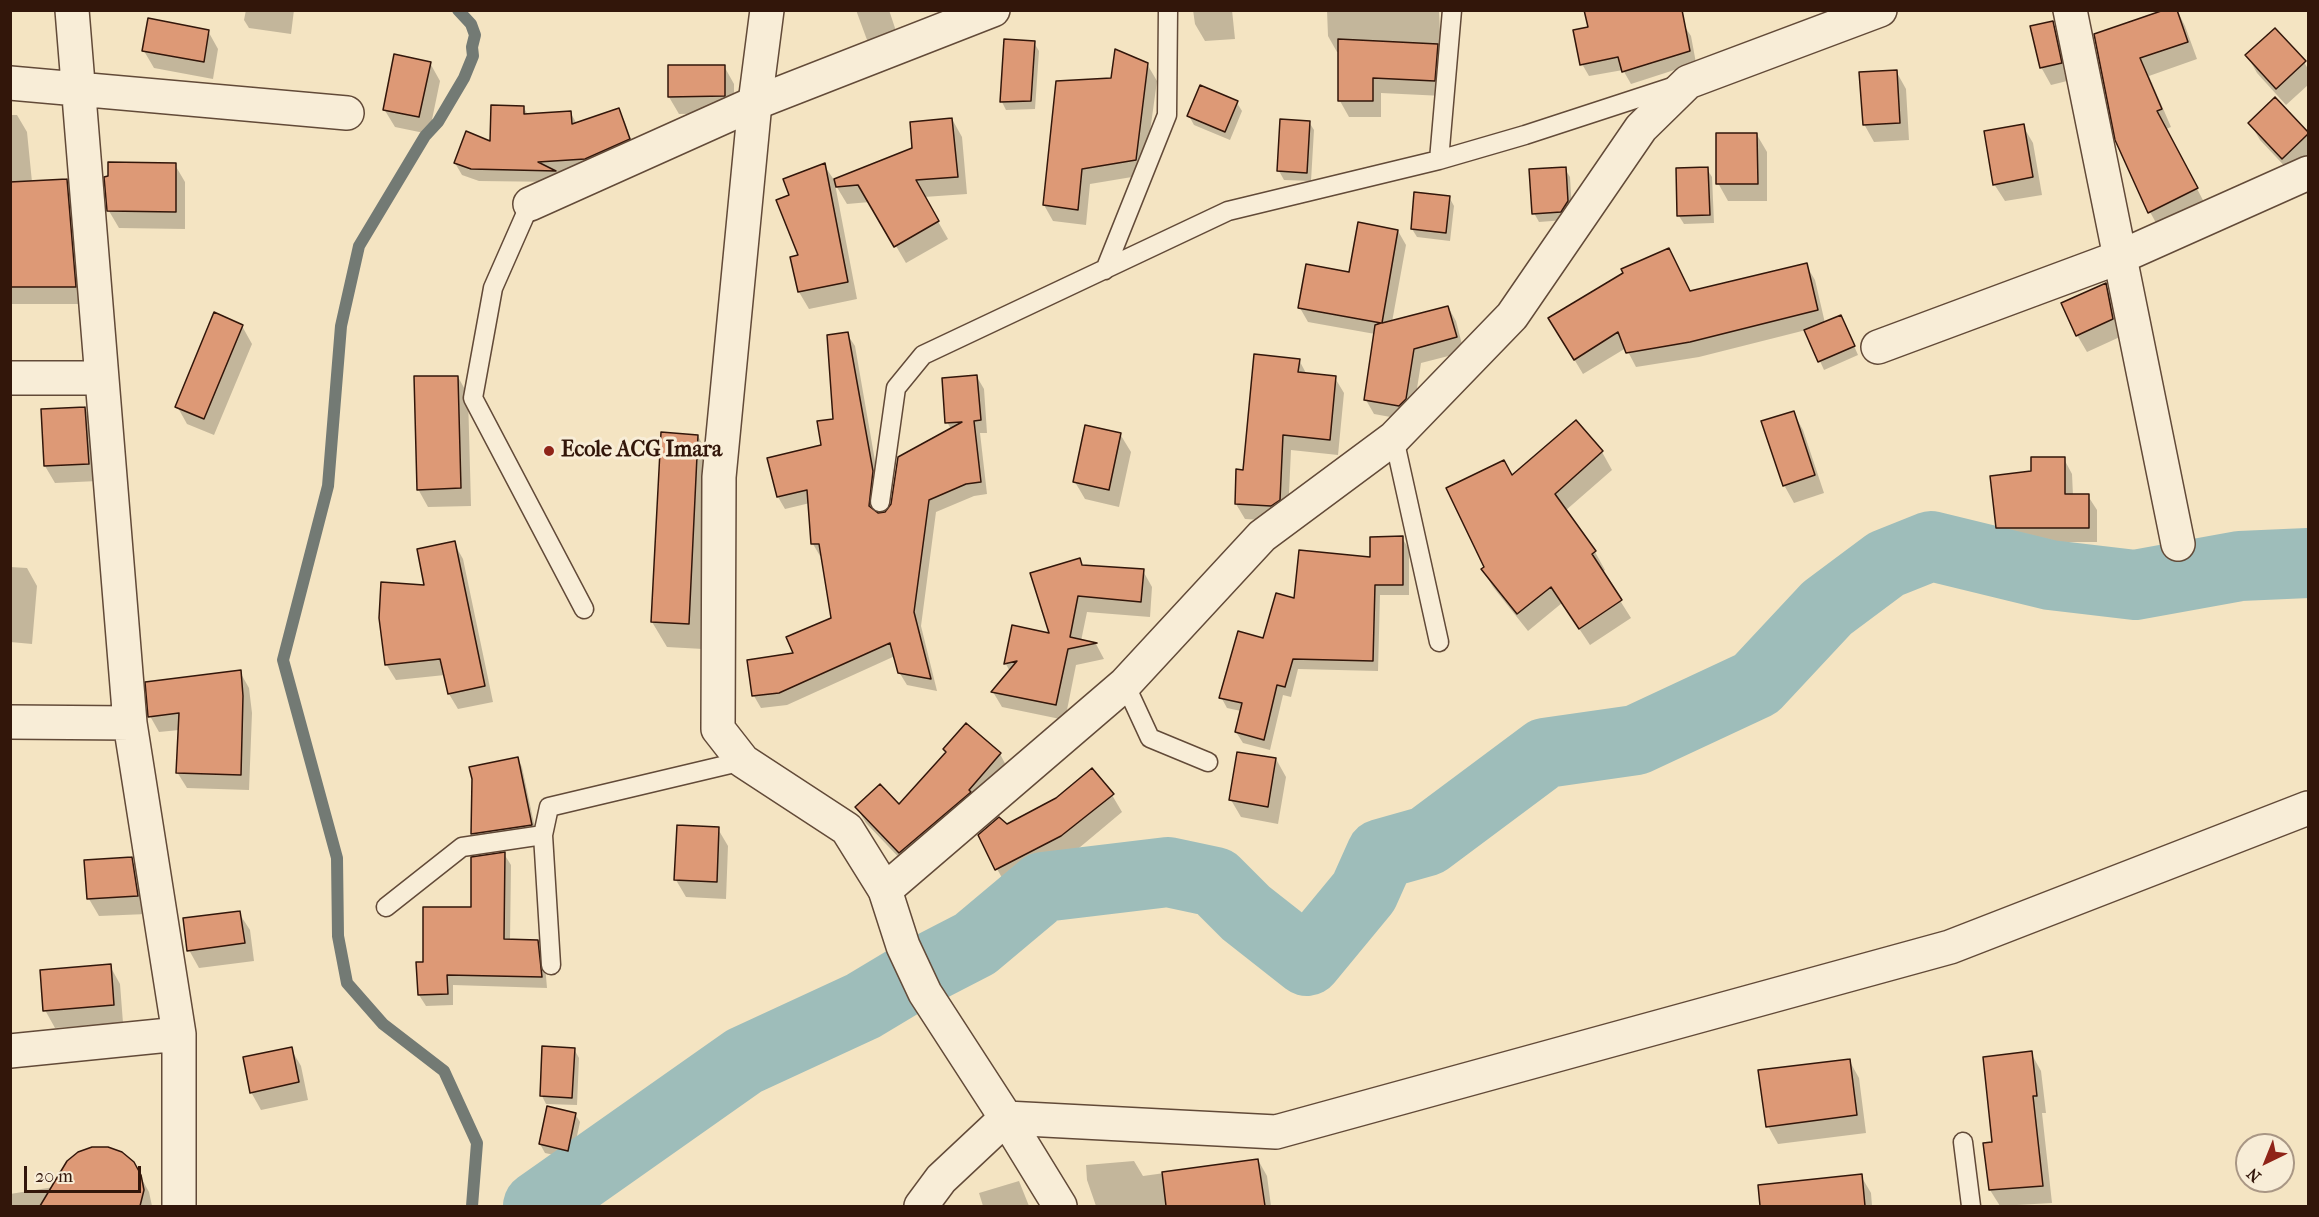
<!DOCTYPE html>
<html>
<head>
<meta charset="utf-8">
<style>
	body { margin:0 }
	#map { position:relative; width:2319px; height:1217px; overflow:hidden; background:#f4e4c2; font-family:"IM FELL French Canon",serif }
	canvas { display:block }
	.frame { position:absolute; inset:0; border:12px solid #32160a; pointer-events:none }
	.north { position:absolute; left:2235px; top:1133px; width:60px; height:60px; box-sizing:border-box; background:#f8edd7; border:2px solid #a99785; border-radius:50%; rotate:223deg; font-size:16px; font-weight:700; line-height:24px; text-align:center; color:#32160a }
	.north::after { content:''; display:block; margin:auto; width:21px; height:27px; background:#8f2418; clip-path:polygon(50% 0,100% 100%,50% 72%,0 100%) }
	.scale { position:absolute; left:24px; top:1166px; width:117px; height:27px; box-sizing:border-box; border:3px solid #32160a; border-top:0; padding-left:8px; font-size:18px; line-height:21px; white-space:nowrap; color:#32160a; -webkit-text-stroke:4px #f8edd7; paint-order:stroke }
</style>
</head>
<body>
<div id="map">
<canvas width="2319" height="1217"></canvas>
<div class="frame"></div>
<div class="north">N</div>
<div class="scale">20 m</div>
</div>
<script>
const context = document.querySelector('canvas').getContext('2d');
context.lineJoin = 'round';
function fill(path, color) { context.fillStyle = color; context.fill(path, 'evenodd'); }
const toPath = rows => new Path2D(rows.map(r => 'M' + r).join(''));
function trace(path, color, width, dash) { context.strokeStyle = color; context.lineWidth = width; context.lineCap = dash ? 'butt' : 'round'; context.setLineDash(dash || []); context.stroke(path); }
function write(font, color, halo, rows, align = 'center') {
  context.font = font + ' "IM FELL French Canon",serif'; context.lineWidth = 6; context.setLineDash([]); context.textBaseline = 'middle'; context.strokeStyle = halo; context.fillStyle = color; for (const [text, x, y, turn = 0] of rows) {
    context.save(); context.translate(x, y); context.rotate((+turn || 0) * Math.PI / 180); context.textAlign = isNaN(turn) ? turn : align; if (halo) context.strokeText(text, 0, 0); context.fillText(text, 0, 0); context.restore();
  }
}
const shadow = toPath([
	[246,10,294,10,291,34,249,28,244,20],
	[856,10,889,10,898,37,870,48],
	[1193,10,1232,10,1235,39,1205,41,1195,24],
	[1327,10,1439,10,1443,96,1381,93,1381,117,1349,117,1340,101,1340,52,1337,52,1328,36],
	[2177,10,2185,26,2197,59,2149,76,2171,127,2166,129,2206,206,2160,230,2150,212,2117,139,2096,35],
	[2052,23,2062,40,2071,80,2051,85,2041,67],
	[1683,24,1691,36,1696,63,1631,84,1623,70,1589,76,1582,64],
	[208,31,218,49,213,79,154,68,144,51],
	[1034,43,1039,51,1035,109,1006,110,1002,102],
	[2247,55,2304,62,2308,69,2308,85,2286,105,2257,73],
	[430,63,440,81,429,134,395,127,384,109],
	[1147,64,1157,81,1144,175,1090,184,1086,225,1053,221,1044,205,1112,79],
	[724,66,734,84,734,113,679,114,669,97],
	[1896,71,1906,89,1909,140,1874,142,1864,124],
	[2275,99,2308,134,2308,161,2293,175,2260,140,2250,123],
	[1237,103,1242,111,1230,140,1194,125,1189,116],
	[524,108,528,115,570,112,577,124,619,110,625,122,635,151,593,170,556,173,561,182,479,181,462,175,455,163,491,144],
	[10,115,17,115,27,132,32,182,66,180,76,198,85,304,10,304],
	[952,119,962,137,967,194,924,197,948,239,906,263,870,202,847,204,835,184,857,299,809,309,799,292,800,256,791,196,824,165,834,180,914,149],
	[1309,122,1314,130,1311,181,1284,180,1279,171],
	[2023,126,2033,143,2042,195,2005,201,1994,184],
	[1757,135,1767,152,1767,201,1728,201,1718,183],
	[175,165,185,182,185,229,119,228,109,211],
	[1565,169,1570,177,1572,210,1565,220,1539,222,1534,213],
	[1707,169,1712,177,1714,223,1684,224,1679,216],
	[1449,197,1454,206,1450,241,1417,237,1412,229],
	[1398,231,1406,245,1392,322,1448,307,1456,321,1464,352,1421,363,1413,414,1407,420,1374,414,1366,400,1375,334,1308,322,1300,308,1351,274],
	[1806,265,1815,280,1825,323,1845,325,1858,355,1824,370,1806,330,1699,357,1636,367,1626,348,1583,374,1559,334,1690,293],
	[2105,285,2115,302,2122,336,2087,352,2077,335],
	[242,326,252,344,214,435,187,424,177,406],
	[847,334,855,346,879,484,876,515,886,514,951,429,947,422,977,377,984,389,987,433,980,433,987,494,974,496,936,512,921,626,937,691,907,685,899,672,895,656,787,705,761,708,754,696,749,661,796,655,832,619,822,556,820,556,813,544,810,503,785,509,778,497,823,446,834,420],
	[1299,360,1307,375,1335,378,1344,393,1338,455,1291,450,1288,515,1280,521,1245,519,1236,504],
	[458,377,468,395,471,506,428,507,418,489],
	[85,409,95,426,98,481,55,483,45,466],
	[1793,412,1803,430,1824,493,1794,503,1784,485],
	[1576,422,1602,452,1612,470,1565,511,1595,552,1605,570,1602,572,1631,618,1590,645,1562,603,1528,631,1493,587,1483,570,1486,567,1512,477],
	[1120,434,1131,452,1119,507,1085,499,1075,482],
	[698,436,712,462,703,649,667,647,652,622],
	[2064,459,2072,474,2073,496,2088,496,2097,510,2097,542,2006,542,1998,528,2033,472],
	[1402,538,1409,549,1409,595,1380,595,1378,671,1298,669,1291,697,1283,695,1270,750,1243,743,1236,732,1241,711,1227,708,1221,697,1264,640,1296,600,1372,559],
	[454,543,463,559,493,702,458,709,449,694,445,675,396,680,386,664,426,587],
	[1079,560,1083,566,1143,571,1152,587,1150,617,1087,612,1081,641,1096,644,1104,659,1076,665,1065,720,1002,707,993,692,1010,672,1006,664,1013,626,1051,634],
	[10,567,27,568,37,586,32,644,10,642],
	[240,672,249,688,252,713,249,790,187,788,177,772,179,730,159,732,150,716],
	[947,753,1000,754,1008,769,908,867,866,823,857,808,899,806],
	[518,759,522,767,536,833,477,842,473,834,473,779],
	[1276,759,1286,777,1278,824,1241,817,1231,800],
	[1112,795,1122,812,1073,853,1007,887,979,836,1007,825],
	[718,829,728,846,726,899,686,897,676,880],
	[504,854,511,865,510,941,537,942,544,953,547,988,453,985,453,1005,426,1006,419,995,418,964,425,963,472,908],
	[131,859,141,876,147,914,99,916,89,899,86,861],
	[239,913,250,930,254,961,199,968,189,950],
	[110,966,120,984,123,1023,55,1028,45,1010],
	[291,1049,301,1066,308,1100,261,1110,251,1092],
	[574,1049,579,1058,577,1105,546,1104,542,1096],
	[2031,1053,2041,1071,2046,1113,2042,1113,2052,1203,2000,1206,1990,1190,1985,1144,1993,1144],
	[1849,1060,1859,1078,1866,1133,1778,1144,1768,1126],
	[575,1114,580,1122,572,1159,545,1153,540,1144],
	[1258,1160,1267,1176,1271,1206,1096,1206,1087,1180,1086,1165,1134,1161,1143,1176],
	[133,1163,149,1192,152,1206,10,1206,10,1194,54,1187],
	[1861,1176,1871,1193,1872,1206,1772,1206,1770,1185],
	[1019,1181,1029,1206,983,1206,979,1193]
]);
const stream = toPath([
	[458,10,471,24,475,35,472,47,473,56,464,78,438,122,425,136,359,246,341,326,328,486,283,660,337,858,338,936,347,983,383,1024,444,1071,477,1143,472,1206]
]);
const river = toPath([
	[538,1206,744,1061,863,1006,913,976,975,944,1043,887,1168,872,1215,882,1246,913,1307,961,1364,892,1381,854,1427,841,1545,753,1636,740,1756,684,1827,608,1886,564,1931,546,2050,575,2135,585,2240,566,2308,563]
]);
const building = toPath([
	[1584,10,1682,10,1690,51,1622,72,1618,57,1580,65,1573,30,1588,27,1584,10],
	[2164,10,2177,10,2188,42,2140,58,2162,109,2157,111,2198,188,2148,213,2115,140,2094,34,2164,10],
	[148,18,209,30,204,62,142,51,148,18],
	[2053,21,2062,63,2040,68,2030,26,2053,21],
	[2275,28,2306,61,2276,89,2245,55,2275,28],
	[1004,39,1035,41,1031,101,1000,102,1004,39],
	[1338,39,1438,44,1435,81,1373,78,1373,101,1338,101,1338,39],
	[1115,49,1148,63,1136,160,1082,169,1078,210,1043,205,1056,81,1111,78,1115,49],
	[394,54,431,62,419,117,383,110,394,54],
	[668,65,725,65,725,96,668,97,668,65],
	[1897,70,1900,123,1863,125,1859,72,1897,70],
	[1200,85,1238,101,1225,132,1187,116,1200,85],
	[2275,97,2308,132,2308,134,2282,159,2248,123,2275,97],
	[491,105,524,106,524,114,571,111,572,124,619,108,630,139,585,159,538,162,556,171,471,169,454,163,466,131,490,141,491,105],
	[952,118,958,177,916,180,939,221,894,247,858,185,836,187,834,179,912,148,910,122,952,118],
	[1280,119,1310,121,1307,173,1277,171,1280,119],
	[2024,124,2033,177,1993,185,1984,131,2024,124],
	[1716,133,1757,133,1758,184,1716,184,1716,133],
	[108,162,176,163,176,212,107,211,104,177,108,176,108,162],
	[825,163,848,282,798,292,790,257,798,255,776,200,789,195,783,179,825,163],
	[1566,167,1568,201,1561,212,1532,214,1529,169,1566,167],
	[1708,167,1710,215,1677,216,1676,168,1708,167],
	[67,179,76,287,10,287,10,182,67,179],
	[1414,192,1450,196,1446,233,1411,229,1414,192],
	[1358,222,1398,230,1382,323,1448,306,1457,337,1414,349,1406,399,1399,406,1364,400,1375,325,1381,323,1298,308,1306,264,1349,272,1358,222],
	[1669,248,1690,291,1807,263,1818,310,1690,342,1626,353,1618,332,1574,360,1548,318,1623,273,1621,269,1669,248],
	[2106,283,2113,319,2076,336,2061,303,2106,283],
	[214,312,243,325,204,419,175,407,214,312],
	[1841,315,1855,346,1818,362,1804,330,1841,315],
	[848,332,873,471,869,506,878,513,885,512,891,504,898,457,962,422,945,423,942,378,977,375,981,420,974,421,981,482,966,484,929,500,914,612,931,679,898,673,890,643,779,693,752,696,747,660,793,653,786,637,831,618,819,544,811,544,807,490,777,497,767,458,821,445,817,421,833,419,827,335,848,332],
	[1254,354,1300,359,1298,372,1336,376,1330,440,1283,435,1280,500,1271,506,1235,504,1236,469,1243,470,1254,354],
	[414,376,458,376,461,488,417,490,414,376],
	[85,407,89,464,44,466,41,409,85,407],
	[1794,411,1815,475,1783,486,1761,421,1794,411],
	[1576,420,1603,451,1555,494,1596,551,1592,554,1622,600,1579,629,1551,587,1517,614,1481,569,1484,567,1446,488,1504,460,1512,475,1576,420],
	[1085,425,1121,433,1109,490,1073,482,1085,425],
	[661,432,698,435,689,624,651,622,661,432],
	[2031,457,2065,457,2065,494,2089,494,2089,528,1996,528,1990,476,2031,471,2031,457],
	[1403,536,1403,585,1375,585,1373,661,1293,659,1285,687,1277,685,1264,740,1235,732,1242,703,1219,698,1238,631,1263,638,1276,593,1294,598,1299,550,1370,557,1370,537,1403,536],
	[455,541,485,686,448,694,440,659,385,665,379,618,381,582,424,585,417,549,455,541],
	[1080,558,1082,565,1144,569,1141,602,1078,596,1070,637,1097,643,1068,649,1056,705,991,692,1017,661,1004,664,1012,625,1049,633,1030,573,1080,558],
	[241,670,243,696,241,775,176,773,179,713,148,717,145,682,241,670],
	[966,723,1001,753,969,790,971,792,899,853,855,807,880,784,899,804,946,752,943,749,966,723],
	[1237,752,1276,758,1268,807,1229,800,1237,752],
	[518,757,532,825,471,834,472,779,469,767,518,757],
	[1092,768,1114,794,1061,836,995,870,978,835,999,817,1007,824,1056,798,1092,768],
	[677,825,719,827,717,882,674,880,677,825],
	[505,852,504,939,538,940,542,977,447,975,448,994,418,995,416,962,423,962,423,907,471,907,471,857,505,852],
	[132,857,138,896,87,899,84,860,132,857],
	[240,911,245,943,187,951,183,918,240,911],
	[111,964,114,1005,43,1011,40,970,111,964],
	[542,1046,575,1048,572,1098,540,1096,542,1046],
	[292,1047,299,1082,250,1093,243,1057,292,1047],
	[2032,1051,2037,1096,2033,1096,2043,1186,1989,1190,1983,1143,1992,1142,1983,1057,2032,1051],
	[1850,1059,1857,1115,1766,1127,1758,1070,1850,1059],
	[547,1106,576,1113,568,1151,539,1144,547,1106],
	[92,1147,108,1147,122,1152,134,1162,141,1175,144,1190,140,1206,40,1206,67,1161,78,1152,92,1147],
	[1258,1159,1265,1206,1166,1206,1162,1172,1258,1159],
	[1862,1174,1865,1206,1760,1206,1758,1185,1862,1174]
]);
const service = toPath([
	[1439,160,1452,10],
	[530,204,493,288,473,398,584,609],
	[1105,270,1167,115,1168,10],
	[1394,438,1439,642],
	[880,502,896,388,923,355,1228,211,1439,160,1525,135,1675,86],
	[1125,684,1150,738,1208,762],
	[543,835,551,965],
	[386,907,462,847,543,835,549,807,743,761],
	[1963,1142,1971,1206]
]);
const minor = toPath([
	[72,10,130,723,179,1034,179,1206],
	[2070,10,2178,544],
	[10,83,347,113],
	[530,204,755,103,993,10],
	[1878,347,2120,257,2308,173],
	[10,378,101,378],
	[10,722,130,723],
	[885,890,1125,684,1262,536,1394,438,1512,316,1641,128,1688,82,1880,10],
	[10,1051,179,1034],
	[921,1206,941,1179,1006,1118,1060,1206]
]);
const tertiary = toPath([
	[767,10,755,103,719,477,718,729,743,761,847,829,885,890,903,946,925,993,1006,1118,1276,1132,1950,947,2308,808]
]);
const markers = [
	[549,451,6,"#8f2418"]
];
const poiNames = [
	["Ecole ACG Imara",561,451]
];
fill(shadow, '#0003');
trace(stream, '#737a74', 12);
trace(river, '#9ebdba', 70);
fill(building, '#dd9976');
trace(building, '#32160a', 1.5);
trace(service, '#624a38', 21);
trace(minor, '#624a38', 36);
trace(tertiary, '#624a38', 36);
trace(service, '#f8edd7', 18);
trace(minor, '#f8edd7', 33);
trace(tertiary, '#f8edd7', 33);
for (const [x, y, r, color] of markers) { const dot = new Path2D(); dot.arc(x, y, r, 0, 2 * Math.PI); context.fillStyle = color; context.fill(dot); trace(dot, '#f8edd7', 2); }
write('bold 22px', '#32160a', '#f8edd7', poiNames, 'left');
</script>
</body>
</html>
